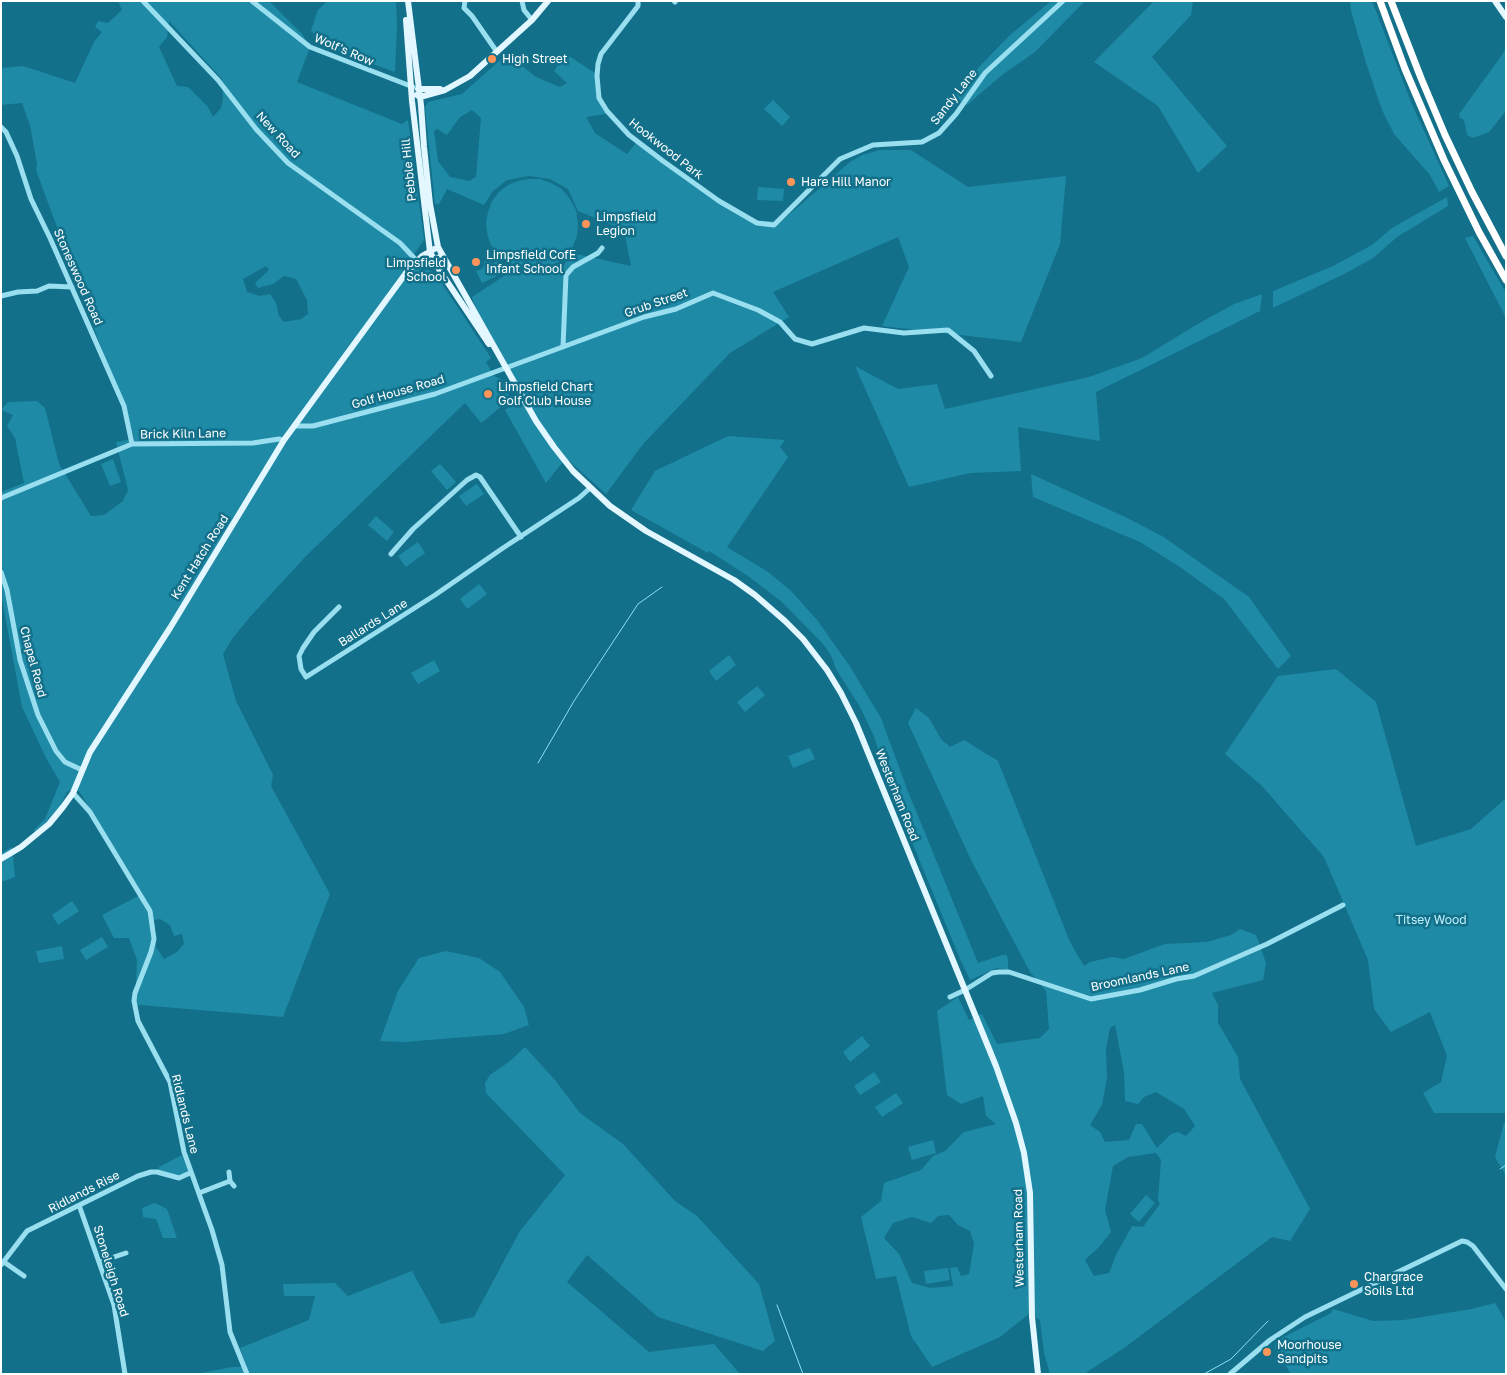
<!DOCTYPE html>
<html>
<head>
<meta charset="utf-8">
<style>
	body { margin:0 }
	#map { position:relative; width:1507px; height:1375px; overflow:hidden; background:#13708a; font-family:"Golos Text",sans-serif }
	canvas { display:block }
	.frame { position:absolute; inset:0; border:2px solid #fff; pointer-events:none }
</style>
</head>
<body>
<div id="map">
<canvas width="1507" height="1375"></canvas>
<div class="frame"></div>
</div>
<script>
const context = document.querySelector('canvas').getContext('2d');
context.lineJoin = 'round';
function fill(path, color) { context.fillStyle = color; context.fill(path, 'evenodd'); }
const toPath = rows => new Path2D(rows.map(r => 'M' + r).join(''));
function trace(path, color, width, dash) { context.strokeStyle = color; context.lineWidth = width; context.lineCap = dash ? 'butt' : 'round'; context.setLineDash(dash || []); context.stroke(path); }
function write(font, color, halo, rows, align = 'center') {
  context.font = font + ' "Golos Text",sans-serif'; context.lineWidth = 5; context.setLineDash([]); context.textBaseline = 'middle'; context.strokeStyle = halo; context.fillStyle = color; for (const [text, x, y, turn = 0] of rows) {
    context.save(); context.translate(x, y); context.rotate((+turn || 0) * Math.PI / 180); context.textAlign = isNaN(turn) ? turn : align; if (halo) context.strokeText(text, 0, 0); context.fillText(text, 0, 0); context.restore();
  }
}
const green = toPath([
	[118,1,269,1,302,34,310,47,297,82,402,124,408,120,424,240,409,261,421,270,428,270,435,273,491,358,486,362,494,376,503,380,510,400,507,405,502,406,481,423,465,403,306,556,249,618,232,639,223,654,236,701,273,775,271,786,330,894,283,1017,140,1005,135,1007,137,960,129,938,114,938,102,915,142,894,141,891,79,791,70,790,67,792,60,806,47,821,36,833,34,830,45,819,60,782,46,758,22,707,1,594,1,492,24,483,15,438,7,426,13,415,1,410,8,402,37,401,45,408,59,464,91,516,104,515,123,501,128,490,116,442,134,439,124,401,105,358,36,170,37,164,30,125,22,103,1,105,1,68,23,66,75,83,94,42,102,32,95,27,98,21,108,23,122,10],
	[169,21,222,79,223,99,221,108,213,117,208,107,188,87,177,86,159,47,167,37],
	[266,266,269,270,255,283,258,288,273,284,284,276,296,279,307,300,308,314,301,319,284,322,279,316,276,303,270,294,260,296,247,292,243,279],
	[160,919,170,925,174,936,182,934,184,944,177,952,164,959,156,947,154,920],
	[327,1,396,1,397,27,395,72,332,49,311,31,318,10],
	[1051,1,1085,1,1035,52,1002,75,967,105,954,97,979,67,1009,36],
	[1154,1,1193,1,1191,15,1152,57,1227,146,1198,173,1158,106,1094,62],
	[1350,1,1372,1,1411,102,1449,186,1439,192,1430,175,1394,134,1382,110,1367,66,1351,11],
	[1506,48,1506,111,1489,132,1473,138,1467,135,1465,124,1463,119,1460,118,1459,114,1502,55],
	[507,54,536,77,560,87,567,83,554,71,566,54,595,73,597,97,606,114,586,117,595,133,627,154,636,143,685,180,750,221,772,221,778,224,850,162,862,155,880,150,911,150,968,187,1066,176,1060,244,1021,342,882,326,909,267,898,237,773,292,789,317,730,353,643,444,606,494,566,458,546,483,505,410,525,397,475,308,472,297,513,270,524,270,505,261,496,253,490,243,487,233,486,222,488,212,492,201,499,192,508,185,518,181,529,179,540,179,551,183,562,189,570,199,576,210,578,223,577,236,572,248,564,258,553,265,543,269,561,269,570,256,576,254,631,266,624,230,578,211,568,189,550,179,529,176,507,180,493,191,484,205,447,189,439,204,435,204,425,107,428,102,462,94],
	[472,110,481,118,476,177,469,181,450,177,438,161,434,131,437,129,447,135,460,117],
	[773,100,790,117,782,126,764,109],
	[758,187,784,189,783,201,757,200],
	[1447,197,1448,206,1397,237,1373,258,1346,273,1273,308,1273,291,1333,266,1372,245,1392,228],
	[1473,236,1506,293,1506,318,1465,238],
	[489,259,492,264,497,261,503,273,482,283,476,271,482,269,485,264,484,262],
	[1262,294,1260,311,1096,392,1100,441,1018,427,1021,471,970,473,909,487,855,366,898,389,937,384,945,409,1089,377,1142,358,1196,325,1234,304],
	[728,436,785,440,780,447,788,457,727,547,768,572,791,591,817,620,849,665,881,718,907,789,978,963,1002,955,1007,955,1008,960,1008,970,997,968,970,980,960,959,903,820,873,734,860,707,836,669,831,655,823,644,782,602,748,576,709,551,708,553,631,510,655,471],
	[113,459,121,482,110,486,101,464],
	[440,464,456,482,447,490,431,471],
	[1031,474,1125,517,1162,536,1249,597,1291,656,1278,669,1224,599,1180,567,1140,542,1033,497],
	[477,484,484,494,466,506,459,496],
	[376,516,394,532,387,541,368,525],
	[418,542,425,553,406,567,398,556],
	[479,584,487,594,467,609,460,599],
	[729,655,736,665,716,681,709,671],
	[434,660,440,671,418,684,411,673],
	[1336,669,1376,702,1416,846,1471,829,1506,798,1506,1113,1434,1113,1423,1093,1441,1082,1447,1056,1430,1012,1391,1032,1374,1009,1368,960,1324,857,1262,786,1225,754,1278,676],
	[757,686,765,695,745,712,737,702],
	[916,708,929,718,941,739,950,747,964,740,998,761,1070,942,1084,966,1090,962,1112,957,1124,959,1165,944,1207,942,1231,935,1240,929,1256,935,1266,963,1263,980,1212,993,1218,1005,1218,1023,1238,1057,1240,1079,1310,1209,1290,1241,1272,1237,1124,1348,1084,1374,1050,1374,1044,1353,1040,1320,1029,1314,1000,1337,932,1367,911,1336,896,1276,876,1279,861,1217,881,1201,884,1183,921,1170,933,1156,945,1151,964,1132,996,1124,986,1116,983,1096,961,1104,947,1095,937,1011,958,997,969,1020,982,1014,997,1044,1040,1038,1049,1029,1046,991,1030,972,971,860,908,723],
	[1115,1025,1124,1072,1125,1101,1138,1104,1144,1097,1156,1092,1184,1109,1195,1126,1186,1136,1178,1132,1171,1134,1157,1148,1142,1124,1136,1124,1129,1140,1105,1142,1100,1132,1090,1125,1102,1105,1107,1078,1106,1049,1110,1028],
	[1156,1153,1161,1160,1158,1200,1160,1204,1143,1227,1132,1226,1116,1255,1109,1273,1094,1276,1085,1260,1099,1247,1111,1232,1105,1210,1113,1166,1128,1157],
	[949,1215,958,1225,970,1231,974,1244,969,1274,961,1276,957,1267,950,1268,953,1286,930,1288,912,1283,899,1254,884,1238,893,1223,912,1217,931,1223,938,1216],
	[810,748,815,759,793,768,788,756],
	[12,847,15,877,1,882,1,853],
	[72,901,79,911,58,925,52,915],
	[102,937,108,947,86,960,80,950],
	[62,946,64,959,39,963,36,951],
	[446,951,479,958,500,972,524,1007,529,1025,504,1034,404,1042,380,1041,398,991,419,958],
	[862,1036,870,1046,850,1062,843,1052],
	[525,1047,555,1080,580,1113,623,1144,675,1201,697,1216,759,1284,775,1341,763,1351,658,1317,587,1255,567,1282,649,1352,714,1344,740,1374,196,1374,232,1367,247,1367,240,1348,309,1320,315,1296,284,1296,283,1284,335,1283,348,1296,412,1271,441,1324,474,1317,520,1231,565,1175,486,1093,485,1083,490,1075,510,1061],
	[874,1072,881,1082,860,1095,854,1086],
	[896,1093,903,1103,882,1117,875,1107],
	[1504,1123,1506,1123,1506,1176,1495,1157],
	[933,1140,936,1153,912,1160,908,1147],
	[182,1155,188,1170,186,1173,178,1176,158,1171,159,1167],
	[1146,1195,1155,1203,1139,1222,1130,1214],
	[155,1203,167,1209,177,1238,163,1238,156,1219,143,1217,142,1208],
	[948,1268,950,1280,926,1284,924,1271],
	[1495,1303,1506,1322,1506,1374,1291,1374,1275,1348,1276,1341,1331,1313,1333,1309,1373,1321,1404,1320,1471,1309]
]);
const stream = toPath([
	[538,763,574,701,638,604,662,587],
	[1500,1169,1506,1165],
	[777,1305,803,1374],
	[1204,1374,1231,1359,1268,1321]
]);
const minor = toPath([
	[143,1,218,80,256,129,288,163,400,243,417,261],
	[252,1,310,47,413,87],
	[465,1,464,8,472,16,497,52],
	[522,1,524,10,532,20],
	[638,1,638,6,601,54,598,64,597,76,599,98,607,111,629,135,663,161,719,201,757,223,774,225,840,159,873,145,922,142,939,133,956,114,985,73,1063,1],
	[674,1,675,2],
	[1,127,6,132,17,156,31,199,50,238,124,406,132,444],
	[1,296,18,292,37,291,49,286,72,287],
	[563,347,566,275,573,267,598,253,602,248],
	[294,426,313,426,435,394,644,317,676,309,713,293,758,310,780,322,795,339,812,344,864,328,904,333,948,330,974,351,991,376],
	[1,498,132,444,253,443,279,439,284,440],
	[391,554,413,529,467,480,476,475,480,477,521,537],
	[1,572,7,590,20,660,38,715,56,751,65,762,82,770],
	[339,607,314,632,303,648,299,656,301,669,306,677,435,595,503,548,579,498,590,488],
	[73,793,90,812,150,911,154,939,151,952,135,993,134,1001,138,1021,170,1082,184,1152,212,1230,222,1265,230,1332,247,1374],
	[950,997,965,990,992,973,999,972,1009,972,1091,999,1140,990,1176,979,1194,976,1267,944,1343,905],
	[229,1172,230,1181],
	[199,1193,230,1181,234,1186],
	[79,1205,114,1305,125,1374],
	[4,1262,24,1276],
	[99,1262,126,1253],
	[1,1265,27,1231,138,1176,151,1172,157,1172,179,1178,190,1173],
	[1230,1374,1270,1340,1305,1317,1462,1241,1467,1242,1473,1246,1506,1289]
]);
const major = toPath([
	[408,1,421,105,424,147,430,204,438,247,536,421,554,447,573,471,610,506,646,531,734,580,755,595,785,621,803,639,827,670,841,693,856,723,996,1066,1016,1123,1024,1153,1030,1193,1032,1317,1038,1374],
	[1495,1,1506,17],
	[406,20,412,101,430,252,440,271,489,344],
	[418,89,440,89],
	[417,95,420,97,445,90,470,76,532,20,548,1],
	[417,261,433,260,442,256],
	[1,859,21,847,49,824,63,807,73,793,90,752,170,628,284,440,406,273,422,256,438,247]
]);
const highway = toPath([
	[1380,1,1405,69,1444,160,1479,232,1506,280],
	[1391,1,1421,78,1445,135,1472,192,1506,256]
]);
const markers = [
	[492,59,5,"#ff9558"],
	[791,182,5,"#ff9558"],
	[586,224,5,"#ff9558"],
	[476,262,5,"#ff9558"],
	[456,270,5,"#ff9558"],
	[488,394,5,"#ff9558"],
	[1354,1284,5,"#ff9558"],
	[1267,1352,5,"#ff9558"]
];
const streetNames = [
	["Wolf's Row",344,50,23],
	["Sandy Lane",954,97,-52],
	["New Road",278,135,47],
	["Hookwood Park",666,149,38],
	["Pebble Hill",409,170,-96],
	["Stoneswood Road",78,277,66],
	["Grub Street",656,303,-19],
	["Golf House Road",398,392,-16],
	["Brick Kiln Lane",183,434,-1],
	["Kent Hatch Road",200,557,-58],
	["Ballards Lane",373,623,-32],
	["Chapel Road",33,662,75],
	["Westerham Road",897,795,68],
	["Broomlands Lane",1140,977,-12],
	["Ridlands Lane",185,1114,76],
	["Ridlands Rise",84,1192,-27],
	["Westerham Road",1019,1238,-91],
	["Stoneleigh Road",111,1271,73]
];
const poiNames = [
	["High Street",502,59],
	["Hare Hill Manor",801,182],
	["Limpsfield",596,217],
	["Legion",596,231],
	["Limpsfield CofE",486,255],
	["Infant School",486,269],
	["Limpsfield",446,263,"right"],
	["School",446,277,"right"],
	["Limpsfield Chart",498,387],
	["Golf Club House",498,401],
	["Chargrace",1364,1277],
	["Soils Ltd",1364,1291],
	["Moorhouse",1277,1345],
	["Sandpits",1277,1359]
];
const parkNames = [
	["Titsey Wood",1431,920]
];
fill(green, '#1e8aa6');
trace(stream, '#8be0f4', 1);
trace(minor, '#99dff0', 5);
trace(major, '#e2f7ff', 6);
trace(highway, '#fff', 7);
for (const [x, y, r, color] of markers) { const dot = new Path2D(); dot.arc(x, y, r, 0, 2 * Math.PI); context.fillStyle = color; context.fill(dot); trace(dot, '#13708a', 2); }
write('12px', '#fff', '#13708a', streetNames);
write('12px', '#fff', '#13708a', poiNames, 'left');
write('12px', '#c0f0fc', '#13708a', parkNames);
</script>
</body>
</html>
